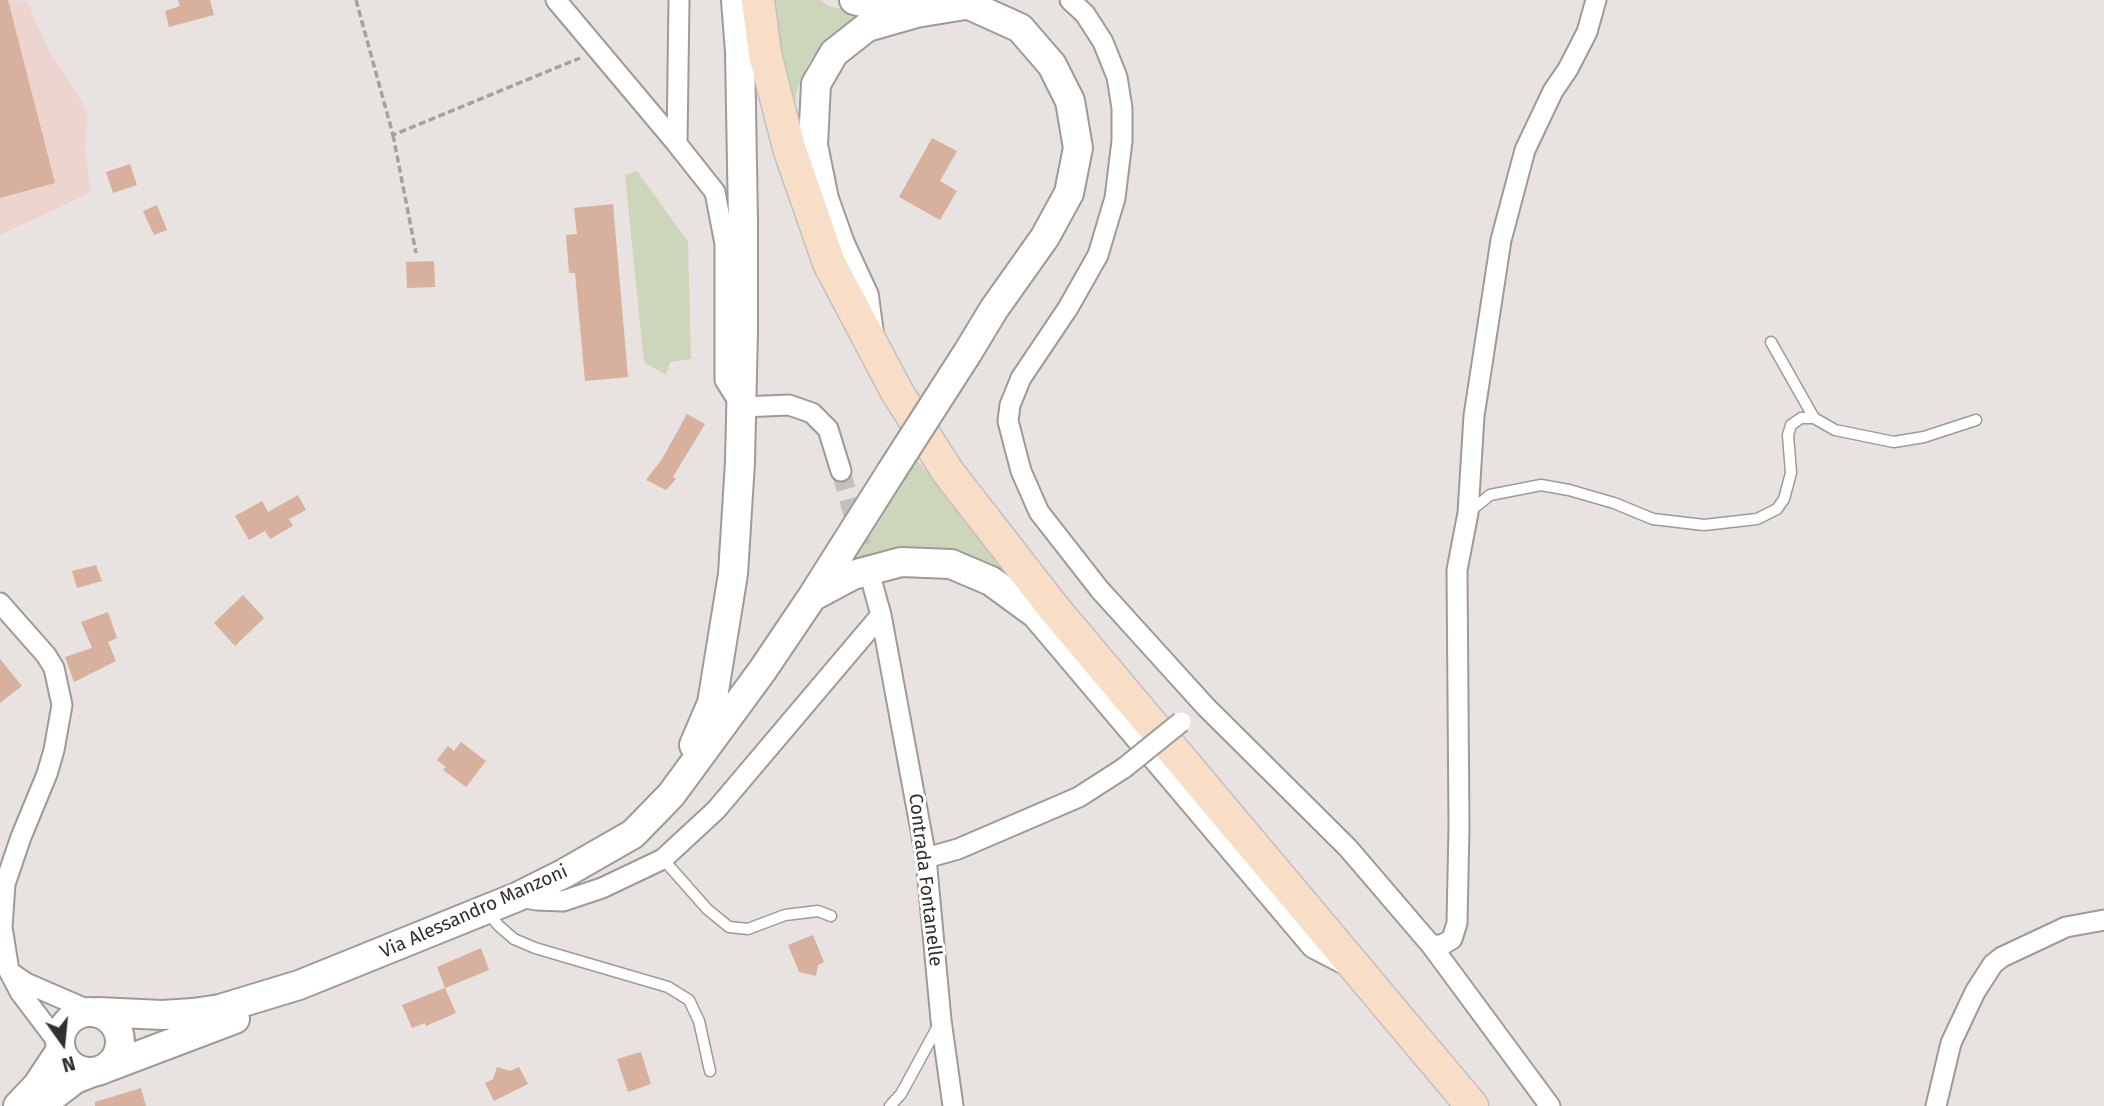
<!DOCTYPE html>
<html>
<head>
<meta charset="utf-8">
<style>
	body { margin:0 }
	#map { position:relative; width:2104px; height:1106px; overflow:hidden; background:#e8e3e0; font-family:"Fira Sans",sans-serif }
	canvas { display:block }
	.north { position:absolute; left:28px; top:1008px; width:70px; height:70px; -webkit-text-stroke:5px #fff; paint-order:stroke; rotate:165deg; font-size:19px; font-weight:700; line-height:28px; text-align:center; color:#32302f }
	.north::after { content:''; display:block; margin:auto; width:24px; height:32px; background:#32302f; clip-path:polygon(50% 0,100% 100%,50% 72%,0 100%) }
</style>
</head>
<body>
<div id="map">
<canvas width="2104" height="1106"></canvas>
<div class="north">N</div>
</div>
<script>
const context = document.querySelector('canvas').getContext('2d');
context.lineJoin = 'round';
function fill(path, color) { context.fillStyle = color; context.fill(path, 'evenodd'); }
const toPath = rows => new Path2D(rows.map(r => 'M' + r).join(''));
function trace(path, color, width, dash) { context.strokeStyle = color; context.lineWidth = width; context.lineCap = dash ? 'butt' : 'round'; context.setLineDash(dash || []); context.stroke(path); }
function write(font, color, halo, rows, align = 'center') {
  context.font = font + ' "Fira Sans",sans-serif'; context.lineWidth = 6; context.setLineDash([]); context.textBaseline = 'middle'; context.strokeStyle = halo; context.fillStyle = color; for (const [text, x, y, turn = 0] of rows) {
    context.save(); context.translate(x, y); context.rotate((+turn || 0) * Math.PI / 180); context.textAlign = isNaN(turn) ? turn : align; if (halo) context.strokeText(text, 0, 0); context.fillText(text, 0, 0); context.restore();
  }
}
const industrial = toPath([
	[0,0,27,1,48,49,81,100,87,115,85,152,91,192,0,235]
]);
const green = toPath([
	[768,0,820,0,830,7,857,10,859,20,823,43,809,62,798,88,791,118],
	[637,171,688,242,691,359,670,362,666,375,644,362,643,354,625,175],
	[916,459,1021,585,849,566,845,561]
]);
const building = toPath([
	[0,0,8,0,55,183,0,198],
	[178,0,210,0,214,15,169,27,165,11,180,6],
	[932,138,957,151,940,181,957,191,940,220,899,197],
	[130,164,137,185,113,193,106,172],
	[613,204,628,377,585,381,575,273,569,273,566,235,577,234,574,208],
	[157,205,167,230,154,235,143,211],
	[434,261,435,287,407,288,406,262],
	[687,414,705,424,673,477,676,479,666,490,646,480,662,459],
	[298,495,306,510,289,519,293,526,270,539,265,531,249,540,235,516,262,501,268,512],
	[96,565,102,581,77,588,72,571],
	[243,595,264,618,235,646,214,623],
	[108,612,117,638,108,642,116,661,74,682,65,657,92,648,81,622],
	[0,659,22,686,0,703],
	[461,742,486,761,466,787,443,770,446,767,437,760,448,746,454,751],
	[813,935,824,962,818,965,816,976,799,972,788,945],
	[481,948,489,970,445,988,437,967],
	[445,988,456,1013,426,1026,425,1023,412,1028,402,1005],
	[641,1052,651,1084,628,1092,617,1059],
	[497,1067,510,1071,519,1067,528,1084,494,1101,485,1083,493,1079],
	[141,1088,146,1106,95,1106,95,1102]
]);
const minorTunnel = toPath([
	[841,471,871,581]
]);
const path = toPath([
	[356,0,393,135,580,58],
	[393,135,416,253]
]);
const service = toPath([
	[1771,342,1814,418,1835,430,1894,442,1924,437,1976,420],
	[1469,512,1490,495,1541,485,1569,490,1614,503,1653,519,1704,525,1757,519,1777,509,1784,499,1791,473,1788,435,1791,425,1801,418,1814,418],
	[663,859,707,909,729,927,748,929,785,915,818,911,831,916],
	[486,911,499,926,514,939,535,948,668,987,689,1000,699,1021,710,1071],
	[890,1106,901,1094,938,1026]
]);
const minor = toPath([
	[556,0,677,144],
	[679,0,677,144,715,192,725,244,725,380,742,407,789,405,812,413,828,429,841,471],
	[1070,0,1085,14,1103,42,1117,77,1122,108,1122,141,1115,198,1098,255,1068,308,1021,378,1010,405,1008,421,1021,471,1039,512,1100,590,1206,707,1348,848,1431,945,1442,945,1452,939,1457,923,1459,827,1457,570,1468,513,1474,416,1501,240,1525,150,1553,91,1568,69,1587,32,1596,0],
	[873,586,881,615,926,858,941,1020,953,1106],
	[0,603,46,655,54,668,62,705,54,750,47,774,21,837,5,884,2,927,9,971,20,992,60,1045],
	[926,858,958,849,1079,797,1124,768],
	[518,897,537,900,563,901,602,888,663,859,716,810,881,615],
	[1431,945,1550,1106],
	[10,972,26,983,93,1012],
	[1936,1106,1951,1043,1975,992,1993,964,2002,957,2066,927,2104,920]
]);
const secondary = toPath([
	[854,0,871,4,900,0],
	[943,0,969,5,1020,28,1052,65,1070,101,1078,148,1069,193,1045,237,994,309,968,352],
	[869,334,864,296,840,244,824,199,813,145,816,84,834,53,867,27,916,13,965,5],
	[812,597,853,575,901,562,951,564,991,581,1036,614,1315,944,1348,961],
	[694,745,712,703,733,574,740,462,743,330,743,220,740,52,736,0],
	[98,1012,162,1015,193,1013,220,1009,299,985,517,897,565,873,633,834,671,795,762,671,812,597,891,472],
	'60 1042a30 30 0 1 1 60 0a30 30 0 1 1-60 0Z',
	[103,1069,235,1019],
	[18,1106,37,1086,61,1050],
	[40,1106,75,1079,93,1072]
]);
const primary = toPath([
	[758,0,765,54,789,148,829,263,897,392,948,472,1053,607,1472,1106]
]);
const minorBridge = toPath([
	[1124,768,1181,722]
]);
const secondaryBridge = toPath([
	[891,472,968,352]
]);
const streetNames = [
	["Contrada Fontanelle",925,880,83],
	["Via Alessandro Manzoni",474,912,-24]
];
fill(industrial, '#eed4ce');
fill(green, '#cdd5bb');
fill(building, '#d7b09e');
trace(minorTunnel, '#c4bfbd', 19, [19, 10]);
trace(service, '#9e9a97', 13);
trace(minor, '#9e9a97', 23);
trace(secondary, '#9e9a97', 32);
trace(primary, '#c2c1c1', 35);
trace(path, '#a5a19f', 3.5, [7, 3.5]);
trace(service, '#fff', 10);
trace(minor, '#fff', 19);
trace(secondary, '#fff', 28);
trace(primary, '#f8dec6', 32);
trace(minorBridge, '#9e9a97', 23, []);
trace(secondaryBridge, '#9e9a97', 32, []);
trace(minorBridge, '#fff', 19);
trace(secondaryBridge, '#fff', 28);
write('19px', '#32302f', '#fff', streetNames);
</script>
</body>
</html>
